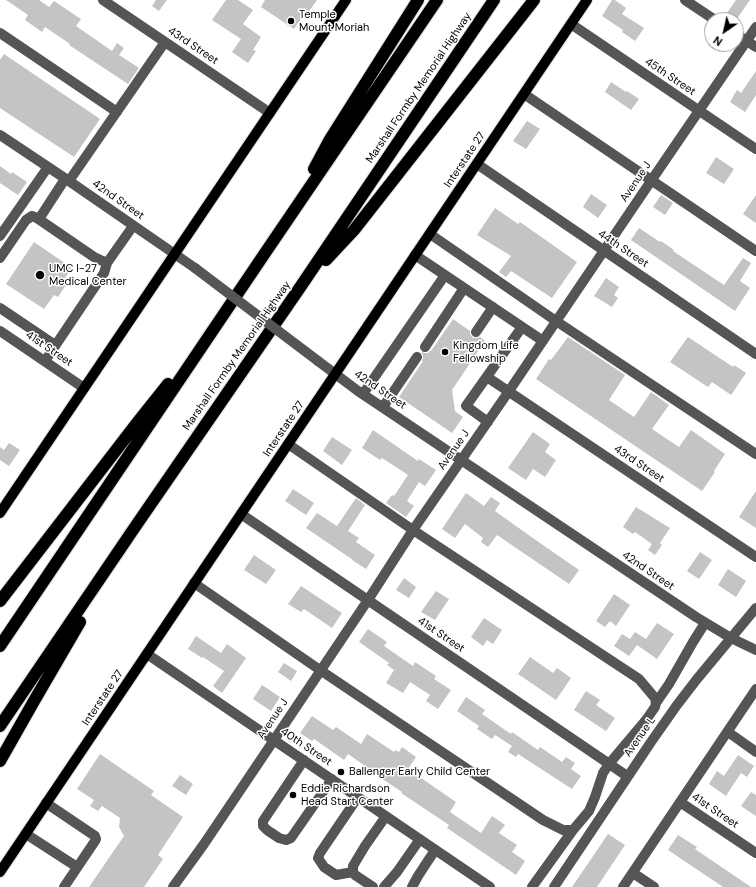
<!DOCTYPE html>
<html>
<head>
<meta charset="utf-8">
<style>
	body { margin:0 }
	#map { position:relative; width:756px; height:887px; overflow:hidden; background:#fff; font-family:"DM Sans",sans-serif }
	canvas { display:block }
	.north { position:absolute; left:704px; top:12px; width:40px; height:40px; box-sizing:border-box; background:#fff; border:1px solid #999; border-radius:50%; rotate:214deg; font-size:11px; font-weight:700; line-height:16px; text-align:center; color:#000 }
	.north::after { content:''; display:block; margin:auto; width:14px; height:18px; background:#000; clip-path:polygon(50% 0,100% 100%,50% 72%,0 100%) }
</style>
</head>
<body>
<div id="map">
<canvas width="756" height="887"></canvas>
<div class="north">N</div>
</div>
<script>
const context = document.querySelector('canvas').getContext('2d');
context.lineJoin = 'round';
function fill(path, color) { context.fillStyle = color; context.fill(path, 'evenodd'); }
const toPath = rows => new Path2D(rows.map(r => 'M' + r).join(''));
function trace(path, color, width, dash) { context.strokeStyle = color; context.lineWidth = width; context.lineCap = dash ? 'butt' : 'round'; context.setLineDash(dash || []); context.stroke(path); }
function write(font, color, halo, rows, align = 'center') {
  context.font = font + ' "DM Sans",sans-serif'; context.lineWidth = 3; context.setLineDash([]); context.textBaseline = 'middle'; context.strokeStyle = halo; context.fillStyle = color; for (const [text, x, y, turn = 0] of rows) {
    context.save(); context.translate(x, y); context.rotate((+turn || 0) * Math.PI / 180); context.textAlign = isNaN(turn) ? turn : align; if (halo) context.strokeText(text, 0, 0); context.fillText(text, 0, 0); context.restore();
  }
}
const building = toPath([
	[6,0,39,0,49,7,54,1,81,19,76,26,112,51,117,43,124,48,119,55,139,68,128,84,69,45,70,44,45,27,42,32,25,20,28,15],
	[156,0,167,0,159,11,152,6],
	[226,0,238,0,253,10,243,24,261,37,253,50,256,51,248,63,232,52,241,39,212,20],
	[265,0,317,0,307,14,305,13,294,29,261,7],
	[612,0,615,0,626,8,622,14,644,28,635,41,622,32,623,30,602,16],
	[736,0,750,0,736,20,722,20],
	[4,54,100,119,74,157,0,108,0,60],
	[756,71,756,95,745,112,730,102,737,90,741,93],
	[611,82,626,92,627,91,639,99,631,110,605,92],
	[527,121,540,129,526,149,513,141],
	[716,157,734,169,724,184,706,173],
	[0,166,11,174,12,172,27,182,18,195,0,183],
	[591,194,607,205,598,218,583,207],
	[661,195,673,203,665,215,653,207],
	[756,195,756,223,743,214],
	[495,208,518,224,520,222,577,262,552,298,511,271,506,277,499,272,511,256,477,235],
	[639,228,660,242,661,241,674,250,673,251,724,285,743,258,751,263,740,281,750,288,735,311,631,240],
	[34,242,72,268,62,282,66,285,58,297,54,295,44,309,6,284],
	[606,278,619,287,614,295,618,298,612,307,594,296],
	[453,319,470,331,470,334,473,338,476,338,480,337,485,341,452,390,455,411,463,417,452,433,399,397,423,361,422,361,423,358,423,355,421,352,425,353,428,353,430,351,431,351],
	[568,337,625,375,609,400,634,417,651,392,669,405,652,429,679,447,691,430,725,454,714,471,715,472,702,491,536,379,549,359,551,360],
	[688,337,733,367,734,365,746,373,731,395,712,382,708,387,670,362],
	[373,430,418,461,419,459,436,470,425,486,419,482,407,501,414,506,406,517,386,503,392,495,394,496,408,475,382,458,380,460,362,448],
	[533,432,550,444,545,452,556,460,545,477,533,469,526,480,508,468],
	[332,437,352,450,342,465,323,451],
	[9,443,20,450,9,466,0,460,0,447,4,450],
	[293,489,314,503,306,515,285,501],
	[756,491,756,528,739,517],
	[466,493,484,506,491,497,500,503,495,511,530,536,579,570,569,584,497,535,488,547,481,542,483,538,465,524,455,538,442,529],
	[356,498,365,505,348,531,359,538,356,542,375,555,366,569,352,560,353,560,306,528,317,513,337,526],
	[636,507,670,528,660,543,662,545,655,555,648,550,652,544,635,532,633,534,623,527],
	[700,552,712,560,699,579,687,571],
	[254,555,276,570,266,584,244,570],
	[728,569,746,581,736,597,718,585],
	[404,578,416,587,409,598,396,590],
	[301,586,342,613,332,628,304,609,301,612,288,604],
	[436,591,449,599,435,620,421,612],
	[614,594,630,605,616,626,610,621,605,627,596,621],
	[484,618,502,630,493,644,487,640,483,646,471,637],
	[657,623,674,634,657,659,637,645,629,656,614,646,622,634,630,639,635,632,646,639],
	[368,629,387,642,384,646,413,666,415,662,436,676,434,679,451,690,438,709,426,701,430,695,410,682,403,693,386,683,394,670,387,665,389,663,359,642],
	[196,636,221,653,227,644,246,658,222,693,213,686,224,671,203,657,202,658,188,649],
	[530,657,553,673,557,668,571,678,556,700,518,674],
	[284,663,297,671,291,681,278,672],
	[262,685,280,697,271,711,253,699],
	[586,691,600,700,596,705,615,718,606,731,574,710],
	[466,697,485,710,482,714,511,734,512,732,538,750,540,747,562,762,566,757,575,763,571,769,581,776,572,789,518,754,516,757,508,752,512,746,495,735,492,739,477,729,479,726,457,711],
	[312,716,333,730,336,727,361,744,367,734,394,752,395,750,399,752,402,747,416,757,408,769,456,802,450,812,481,833,492,816,505,825,499,833,517,845,512,852,525,861,516,875,447,828,449,825,401,793,402,792,378,776,378,775,348,754,344,760,314,739,312,741,300,733],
	[100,754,154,791,151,795,183,817,158,855,163,859,144,887,89,887,124,836,119,827,120,818,102,806,98,811,90,806,94,800,77,789],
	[738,755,754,766,747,777,741,773,726,796,709,784,717,771,724,776],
	[180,775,193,784,186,795,172,786],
	[751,792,756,795,756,816,741,806],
	[608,834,625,845,597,887,572,887],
	[678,835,697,847,695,849,751,887,723,887,668,850]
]);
const minor = toPath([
	[103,0,270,113],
	[685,0,715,20],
	[571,24,756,149],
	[0,33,117,112],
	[736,34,756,47],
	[524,94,756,251],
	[0,135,69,181,195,268],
	[477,164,756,354],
	[69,181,165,42],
	[39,219,65,179],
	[430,234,556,321,756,454],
	[0,236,48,167],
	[415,255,543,341],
	[0,258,26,220,32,216,37,218,94,257,107,263],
	[0,308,55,345],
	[0,331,84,388],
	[476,332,493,307],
	[425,347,464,288],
	[45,361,104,273,107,263,133,226],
	[318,361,358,391,696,617,731,638,756,650],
	[487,377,756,557],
	[363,394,445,275],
	[383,407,417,357],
	[488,422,466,406,522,327],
	[288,444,413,530,639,679,655,698,656,703],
	[241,514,627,776],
	[194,583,320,670,543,820,563,830,573,830],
	[147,654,490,887],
	[728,732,756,752],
	[304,760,263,821,263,826,267,830,279,838,286,840,291,838,332,779],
	[680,802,756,853],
	[46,803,95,836,96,839,95,841,64,887],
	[26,834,77,867],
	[353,872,336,875,324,867,318,858,320,853,358,797],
	[633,873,654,887],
	[173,887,204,844,274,740,368,600,413,530,509,391,651,181,756,27],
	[373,887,355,875,353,872,353,866,365,846,386,816],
	[384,887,397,872,420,839],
	[412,887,418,876,435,850],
	[532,887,573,830,589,811,595,797,603,773,609,764,646,720,655,707,656,703,669,684,693,642,705,623],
	[554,887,651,742,677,705,697,679,756,608],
	[623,887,756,689]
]);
const major = toPath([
	[0,513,346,0],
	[0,872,587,0]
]);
const highway = toPath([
	[314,169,329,141,418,0],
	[326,260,354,230,534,0],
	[0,601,137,423,168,384],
	[0,646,263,256,437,0],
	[0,726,135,527,301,286,494,0],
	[0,761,34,701,80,622]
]);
const minorBridge = toPath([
	[195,268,318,361]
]);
const markers = [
	[291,21,4,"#000"],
	[40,275,5,"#000"],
	[445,352,4,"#000"],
	[341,772,4,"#000"],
	[293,795,4,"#000"]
];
const poiNames = [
	["Temple",299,15],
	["Mount Moriah",299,28],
	["UMC I-27",49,269],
	["Medical Center",49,282],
	["Kingdom Life",453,346],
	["Fellowship",453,359],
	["Ballenger Early Child Center",349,772],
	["Eddie Richardson",301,789],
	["Head Start Center",301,802]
];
const streetNames = [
	["43rd Street",193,46,34],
	["45th Street",670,77,34],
	["Marshall Formby Memorial Highway",419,88,-56],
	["Interstate 27",465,160,-56],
	["Avenue J",636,182,-56],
	["42nd Street",118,200,35],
	["44th Street",623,249,34],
	["41st Street",49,349,34],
	["Marshall Formby Memorial Highway",237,356,-55],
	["42nd Street",380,390,34],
	["Interstate 27",284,429,-56],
	["Avenue J",454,450,-55],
	["43rd Street",639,464,34],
	["42nd Street",648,571,34],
	["41st Street",441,635,34],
	["Interstate 27",103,698,-56],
	["Avenue J",273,719,-56],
	["Avenue L",640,737,-55],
	["40th Street",306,747,34],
	["41st Street",715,811,34]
];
fill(building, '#c4c4c4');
trace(major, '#dbdbdb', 12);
trace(highway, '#dbdbdb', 14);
trace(minor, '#555', 10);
trace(major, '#000', 10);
trace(highway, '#000', 12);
trace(minorBridge, '#555', 10);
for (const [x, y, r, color] of markers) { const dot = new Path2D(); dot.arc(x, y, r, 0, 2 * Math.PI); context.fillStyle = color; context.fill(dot); trace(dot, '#fff', 1.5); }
write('11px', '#000', '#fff', poiNames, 'left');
write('11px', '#000', '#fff', streetNames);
</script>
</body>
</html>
